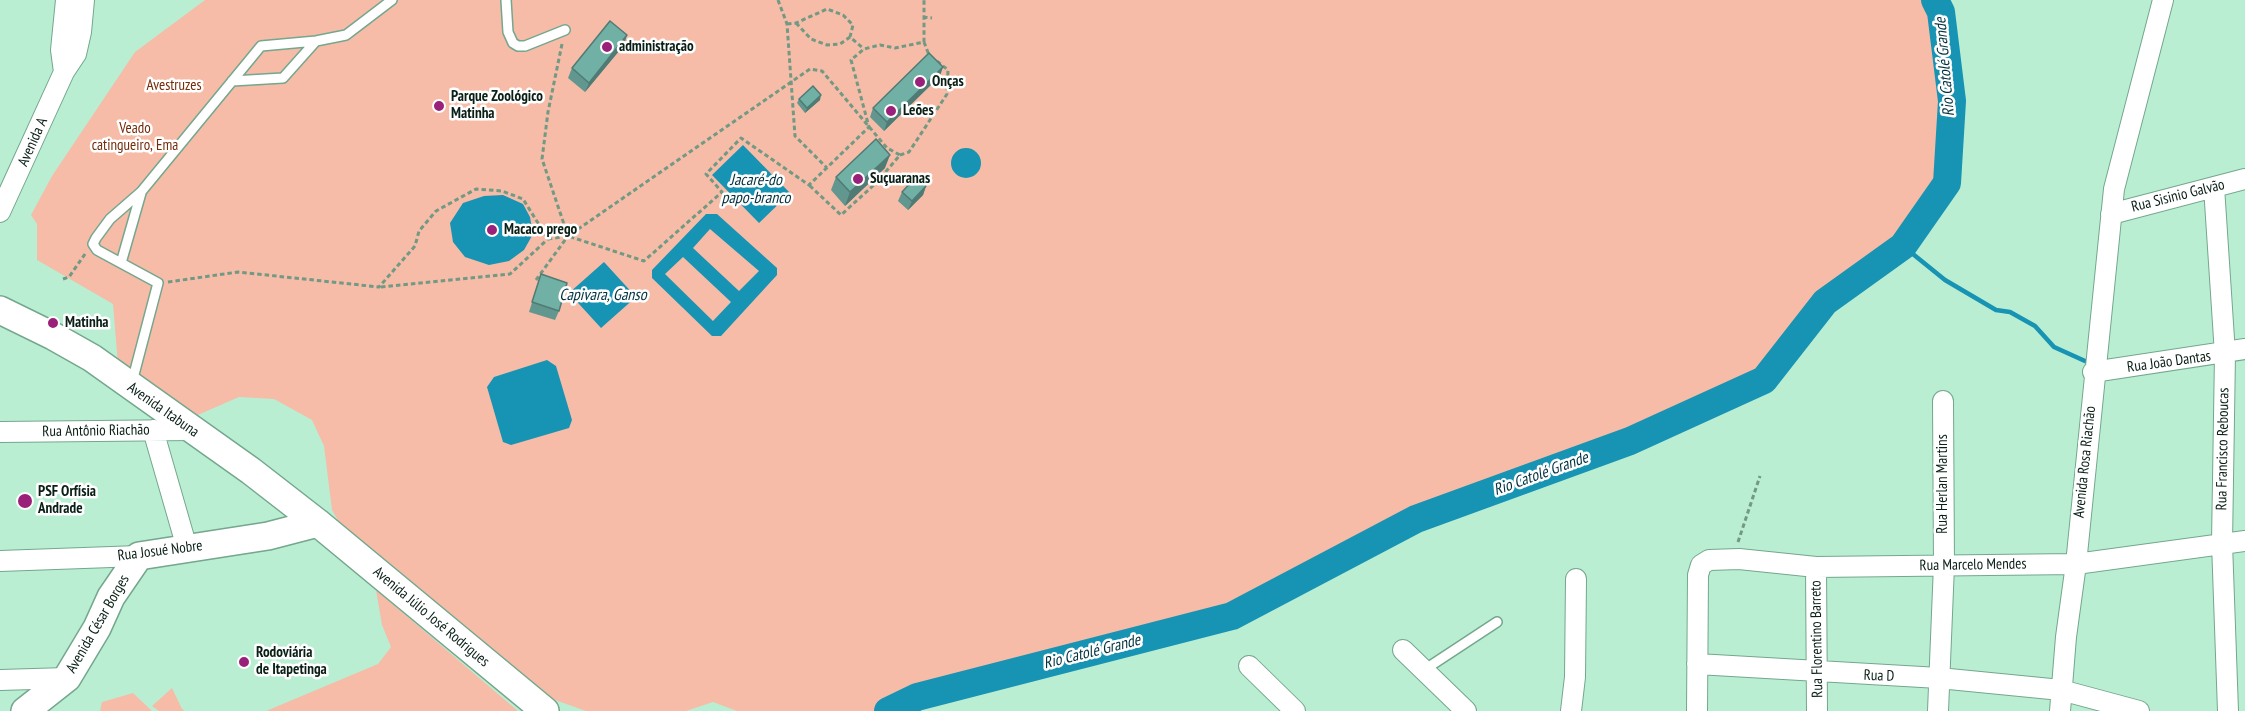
<!DOCTYPE html>
<html>
<head>
<meta charset="utf-8">
<style>
	body { margin:0 }
	canvas { display:block; background:#b9eed2 }
</style>
</head>
<body>
<canvas width="2245" height="711"></canvas>
<script>
const context = document.querySelector('canvas').getContext('2d');
context.lineJoin = 'round';
function fill(path, color) { context.fillStyle = color; context.fill(path, 'evenodd'); }
const toPath = rows => new Path2D(rows.map(r => 'M' + r).join(''));
function trace(path, color, width, dash) { context.strokeStyle = color; context.lineWidth = width; context.lineCap = dash ? 'butt' : 'round'; context.setLineDash(dash || []); context.stroke(path); }
function write(font, color, halo, rows, align = 'center') {
  context.font = font + ' "PT Sans Narrow",sans-serif'; context.lineWidth = 5; context.setLineDash([]); context.textBaseline = 'middle'; context.strokeStyle = halo; context.fillStyle = color; for (const [text, x, y, turn = 0] of rows) {
    context.save(); context.translate(x, y); context.rotate((+turn || 0) * Math.PI / 180); context.textAlign = isNaN(turn) ? turn : align; if (halo) context.strokeText(text, 0, 0); context.fillText(text, 0, 0); context.restore();
  }
}
const green = toPath([
	[205,0,1935,0,1941,12,1952,101,1947,183,1903,246,1825,302,1764,380,1630,441,1416,519,1232,616,917,697,888,711,737,711,713,702,686,711,586,711,524,689,355,550,332,510,324,446,312,420,274,399,239,397,184,421,119,377,113,304,37,260,37,224,31,215,52,176,135,52],
	[376,590,518,711,266,711,378,664,391,647,382,625],
	[172,688,182,709,185,711,159,711,152,706],
	[133,693,152,711,100,711,102,702]
]);
const water = toPath([
	[743,145,790,193,759,223,712,175],
	'951 163a15 15 0 1 1 30 0a15 15 0 1 1-30 0Z',
	[503,195,523,204,530,217,533,234,524,250,509,261,489,265,465,257,453,242,450,223,463,203,484,196],
	[706,214,717,214,777,268,777,275,721,336,712,336,652,278,652,270],
	[710,229,759,271,739,291,693,248],
	[683,257,731,302,713,321,665,274],
	[604,262,636,297,601,328,569,293],
	[547,360,556,366,572,420,569,428,511,445,503,442,487,387,494,377]
]);
const stream = toPath([
	[1903,246,1945,280,1996,310,2010,312,2035,326,2054,347,2085,361]
]);
const river = toPath([
	[888,711,917,697,1232,616,1416,519,1630,441,1764,380,1825,302,1903,246,1947,183,1952,101,1941,12,1935,0]
]);
const path = toPath([
	[778,0,787,24,795,136,827,168],
	[923,17,932,18],
	[796,23,811,39,827,45,840,44,850,37],
	[787,24,796,23,827,9,843,15,853,25,850,37,864,49],
	[924,42,929,55],
	[562,44,548,112,542,159,568,236,810,69,822,71,887,148,900,155,876,183,841,215,809,185],
	[900,155,909,152,947,94,948,70,937,61],
	[63,279,69,277,85,254],
	[536,280,568,236],
	[168,282,238,272,379,287,415,246,419,231,436,211,476,189,502,191,523,199,548,239,568,236,644,261,722,192,706,174,741,138,809,185,869,127,851,60,864,49,880,45,895,48,924,42,924,0],
	[381,287,510,274,548,239],
	[1738,542,1760,476]
]);
const lane = toPath([
	[506,0,508,32,513,43,518,46,525,46,565,30],
	[232,81,283,78,316,41],
	[121,263,141,193],
	[132,382,158,283,97,250,93,244,96,238,110,219,141,192,261,46,316,41,346,35,392,0],
	[1424,670,1497,622]
]);
const street = toPath([
	[64,72,61,50,66,0],
	[2214,187,2225,354,2222,543,2228,711],
	[0,212,64,72,76,54,81,32,84,0],
	[2111,214,2245,179],
	[2093,372,2245,349],
	[153,430,187,548],
	[0,432,192,430],
	[0,561,139,556],
	[1816,567,1817,711],
	[1403,650,1466,711],
	[1697,664,1939,678,2061,690,2139,711],
	[1249,666,1295,711],
	[0,680,67,678],
	[1571,711,1575,677,1576,579],
	[1697,711,1698,575,1701,565,1709,560,1739,559,1816,567,2076,564,2245,541],
	[1938,711,1944,565,1943,401],
	[2060,711,2066,637,2076,564,2114,189,2163,0]
]);
const secondary = toPath([
	[0,310,53,336,92,358,251,471,318,523,545,711],
	[25,711,67,678,97,628,111,597,139,556,268,536,318,523]
]);
const wall = toPath([
	[624,45,585,92,568,78,572,68],
	[940,76,884,131,870,117,873,108],
	[799,99,820,100,805,113,797,103],
	[885,168,845,206,831,190,836,177],
	[926,186,923,195,908,210,898,201,902,192],
	[541,274,559,311,555,320,529,312]
]);
const shadedWall = toPath([
	[627,35,624,45,585,92,589,83],
	[943,67,940,76,884,131,887,122],
	[821,95,820,100,805,113,807,108],
	[890,155,885,168,845,206,850,192],
	[926,186,923,195,908,210,912,201]
]);
const building = toPath([
	[610,21,627,35,589,83,572,68,610,21],
	[929,53,943,67,887,122,873,108,929,53],
	[813,86,821,95,807,108,799,99,813,86],
	[876,139,890,155,850,192,836,177,876,139],
	[916,177,926,186,912,201,902,192,916,177],
	[541,274,567,283,559,311,532,302,541,274]
]);
const markers = [
	[607,47,6,"#9a217a"],
	[920,82,6,"#9a217a"],
	[439,106,6,"#9a217a"],
	[891,111,6,"#9a217a"],
	[858,179,6,"#9a217a"],
	[492,230,6,"#9a217a"],
	[53,323,6,"#9a217a"],
	[25,501,8,"#9a217a"],
	[244,662,6,"#9a217a"]
];
const poiNames = [
	["administração",619,47],
	["Onças",932,82],
	["Parque Zoológico",451,97],
	["Matinha",451,114],
	["Leões",903,111],
	["Suçuaranas",870,179],
	["Macaco prego",504,230],
	["Matinha",65,323],
	["PSF Orfísia",38,492],
	["Andrade",38,509],
	["Rodoviária",256,653],
	["de Itapetinga",256,670]
];
const parkNames = [
	["Avestruzes",174,86],
	["Veado",135,129],
	["catingueiro, Ema",135,146]
];
const streetNames = [
	["Avenida A",33,142,-66],
	["Rua Sisinio Galvão",2178,196,-14],
	["Rua João Dantas",2169,362,-8],
	["Avenida Itabuna",163,410,35],
	["Rua Antônio Riachão",96,431,-1],
	["Rua Francisco Reboucas",2223,449,-89],
	["Avenida Rosa Riachão",2085,462,-84],
	["Rua Herlan Martins",1943,484,-90],
	["Rua Josué Nobre",160,551,-7],
	["Rua Marcelo Mendes",1973,565,-1],
	["Avenida Júlio José Rodrigues",431,617,40],
	["Avenida César Borges",98,624,-60],
	["Rua Florentino Barreto",1817,639,-91],
	["Rua D",1879,676,2]
];
const waterNames = [
	["Rio Catolé Grande",1945,67,-95],
	["Jacaré-do",756,180],
	["papo-branco",756,198],
	["Capivara, Ganso",603,295],
	["Rio Catolé Grande",1541,474,-20],
	["Rio Catolé Grande",1092,652,-14]
];
fill(green, '#f6bca7');
fill(water, '#1793b4');
trace(stream, '#1793b4', 4.5);
trace(river, '#1793b4', 28);
trace(lane, '#74a78d', 12);
trace(street, '#74a78d', 22);
trace(secondary, '#74a78d', 30);
trace(path, '#719984', 3, [4.5, 3]);
trace(lane, '#fff', 9);
trace(street, '#fff', 20);
trace(secondary, '#fff', 27);
fill(wall, '#61978e');
fill(shadedWall, '#4f7b74');
fill(building, '#71b0a5');
trace(building, '#4f7b74', 1.5);
for (const [x, y, r, color] of markers) { const dot = new Path2D(); dot.arc(x, y, r, 0, 2 * Math.PI); context.fillStyle = color; context.fill(dot); trace(dot, '#fff', 2); }
write('bold 15px', '#0a1f16', '#fff', poiNames, 'left');
write('15px', '#742b09', '#fff', parkNames);
write('15px', '#0a1f16', '#fff', streetNames);
write('italic 16px', '#00313f', '#fff', waterNames);
</script>
</body>
</html>
